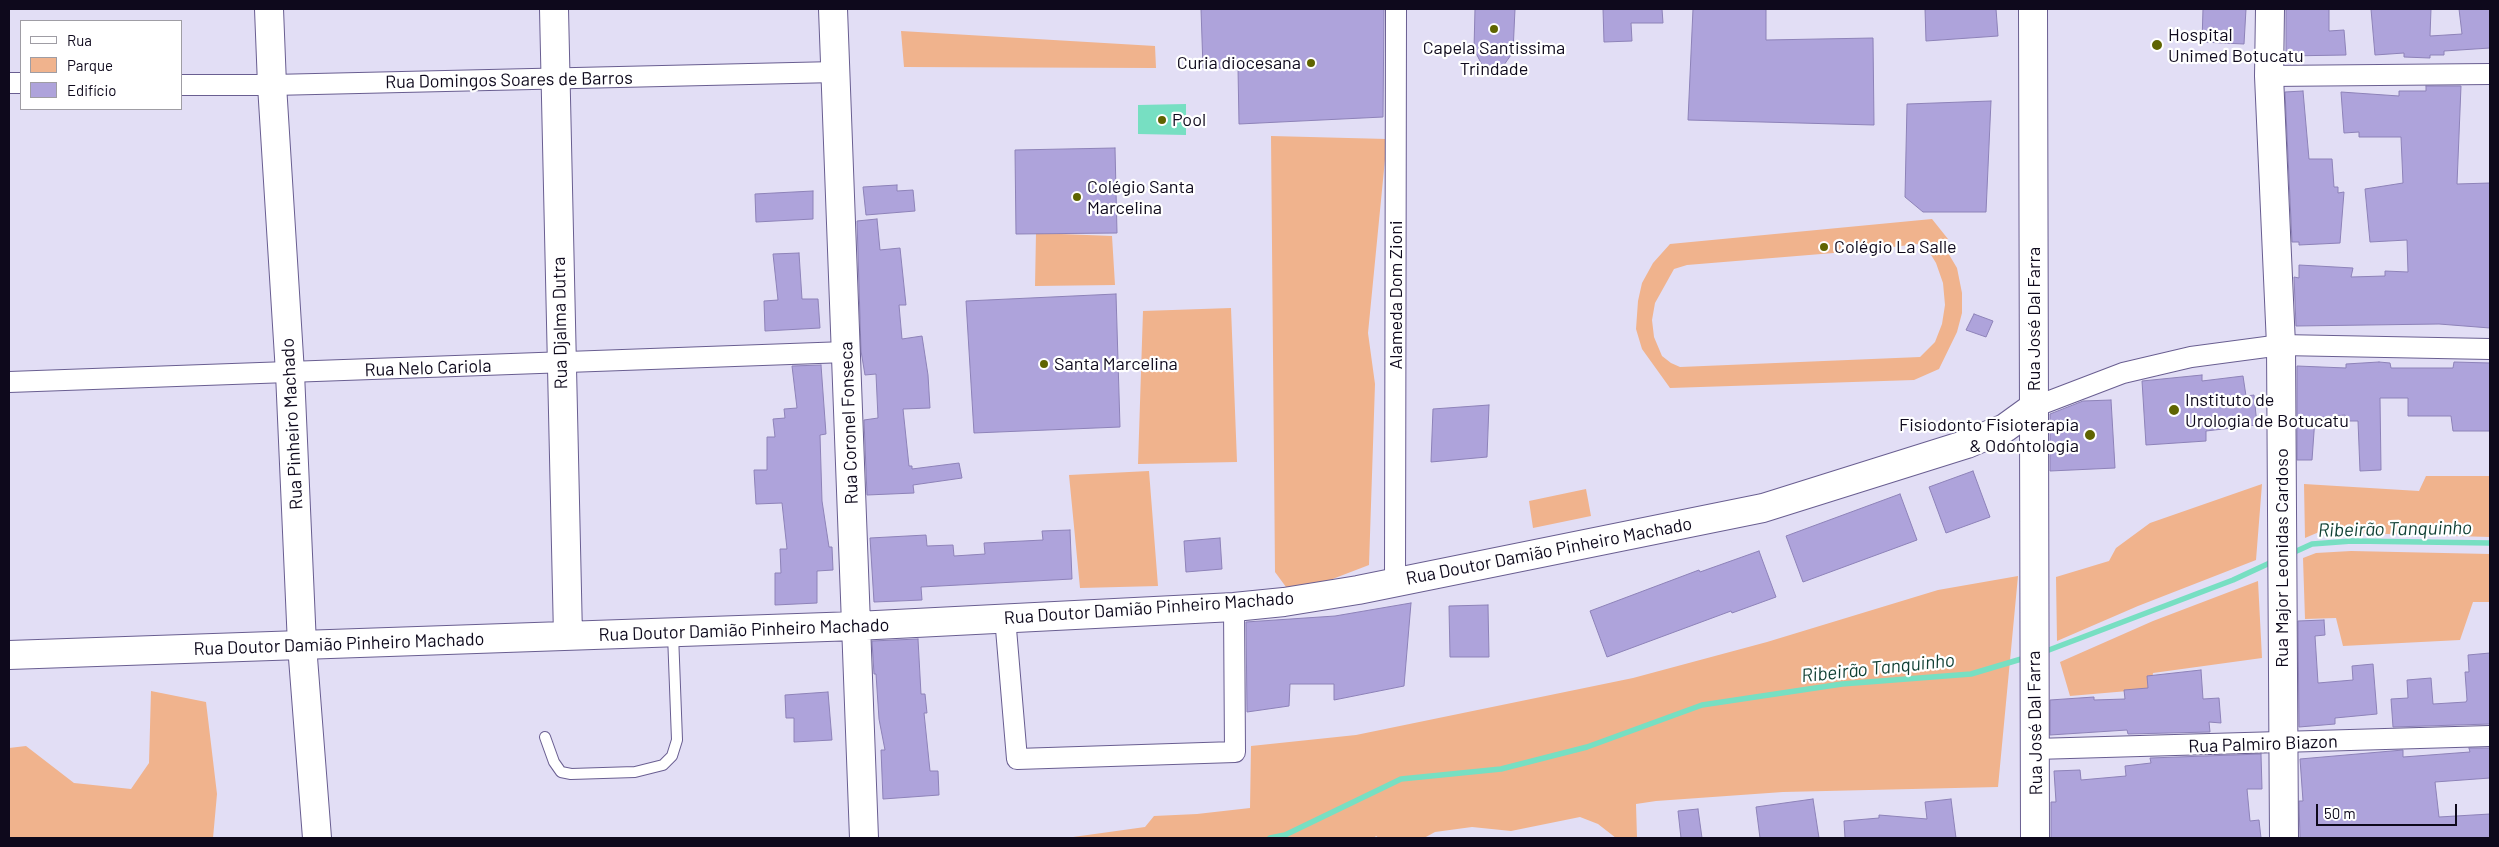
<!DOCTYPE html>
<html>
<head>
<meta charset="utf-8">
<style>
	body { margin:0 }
	#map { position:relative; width:2499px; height:847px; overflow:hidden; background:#e2def5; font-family:Barlow,sans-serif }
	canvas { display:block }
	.frame { position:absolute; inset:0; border:10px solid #0e091c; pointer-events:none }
	.legend { position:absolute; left:20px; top:20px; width:162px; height:90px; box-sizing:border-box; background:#fff; border:1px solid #9f9da4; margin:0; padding:6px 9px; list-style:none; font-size:15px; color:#0e091c }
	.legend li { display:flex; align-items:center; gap:10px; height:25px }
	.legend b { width:25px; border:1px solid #9f9da4 }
	.scale { position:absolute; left:2316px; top:804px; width:141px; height:22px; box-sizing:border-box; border:2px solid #0e091c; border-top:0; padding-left:6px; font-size:15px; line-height:18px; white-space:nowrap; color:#0e091c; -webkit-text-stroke:4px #fff; paint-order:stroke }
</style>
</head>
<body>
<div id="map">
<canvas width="2499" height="847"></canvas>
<div class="frame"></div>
<ul class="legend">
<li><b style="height:6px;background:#fff"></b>Rua</li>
<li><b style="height:14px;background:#f0b38d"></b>Parque</li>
<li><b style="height:14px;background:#aea3db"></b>Edifício</li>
</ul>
<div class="scale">50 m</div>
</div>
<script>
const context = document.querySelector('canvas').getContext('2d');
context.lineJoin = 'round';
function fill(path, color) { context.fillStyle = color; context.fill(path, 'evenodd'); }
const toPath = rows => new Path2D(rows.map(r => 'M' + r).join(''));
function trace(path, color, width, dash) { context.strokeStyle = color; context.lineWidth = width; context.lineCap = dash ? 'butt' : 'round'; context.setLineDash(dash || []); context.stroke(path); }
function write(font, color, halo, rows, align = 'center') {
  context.font = font + ' Barlow,sans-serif'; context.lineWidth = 4.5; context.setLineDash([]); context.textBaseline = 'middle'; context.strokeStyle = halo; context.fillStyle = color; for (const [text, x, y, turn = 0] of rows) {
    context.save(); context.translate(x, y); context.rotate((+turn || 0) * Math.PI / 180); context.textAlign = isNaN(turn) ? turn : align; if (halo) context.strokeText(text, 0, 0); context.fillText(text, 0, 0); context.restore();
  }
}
const green = toPath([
	[901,31,1155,46,1156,68,904,67],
	[1271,136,1387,139,1368,333,1375,384,1369,565,1309,588,1286,587,1275,572],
	[1932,219,1948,239,1941,241,1957,268,1962,293,1962,313,1957,332,1939,369,1914,380,1670,388,1642,349,1636,329,1638,301,1642,283,1653,263,1670,244],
	[1917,244,1928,250,1936,263,1943,283,1945,305,1942,324,1935,342,1920,357,1680,367,1671,363,1662,356,1654,337,1652,320,1655,303,1674,269,1687,265,1870,250],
	[1036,233,1112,236,1115,285,1035,286],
	[1231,308,1237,462,1138,464,1143,311],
	[1149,471,1158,586,1080,588,1069,475],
	[2426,476,2490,476,2490,537,2319,532,2305,538,2304,484,2419,491],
	[2262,484,2256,560,2138,606,2057,641,2056,577,2109,561,2116,548,2150,523],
	[1586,489,1591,516,1533,528,1529,501],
	[2351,551,2490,554,2490,602,2473,602,2460,640,2343,646,2336,618,2305,619,2303,558,2316,553],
	[2018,576,1998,787,1783,792,1656,801,1636,804,1637,838,1616,838,1598,824,1580,817,1511,831,1472,827,1435,832,1424,838,1379,838,1376,836,1374,838,1066,838,1145,827,1154,816,1197,814,1250,808,1251,746,1356,735,1633,678,1767,642,1938,590],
	[2258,581,2262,658,2153,673,2151,689,2070,696,2060,662,2153,621],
	[151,691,206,702,217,794,213,838,9,838,9,748,26,746,74,783,131,789,149,763]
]);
const water = toPath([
	[1186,104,1186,135,1138,134,1138,105]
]);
const stream = toPath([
	[2290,554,2312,544,2352,541,2490,543],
	[2041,653,2233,580,2274,561],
	[1270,838,1285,835,1401,779,1501,769,1587,747,1702,705,1842,684,1971,674,2028,657]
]);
const building = toPath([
	[1201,9,1384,9,1383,117,1239,124,1238,68,1203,68,1201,9],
	[1475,9,1515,9,1513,52,1497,75,1481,63,1474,49,1475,9],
	[1603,9,1662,9,1663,23,1631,23,1632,41,1604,42,1603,9],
	[1693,9,1766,9,1766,40,1873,38,1874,125,1688,120,1693,9],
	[1925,9,1996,9,1998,36,1926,41,1925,9],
	[2203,9,2246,9,2244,44,2202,42,2203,9],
	[2286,9,2329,9,2329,31,2344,30,2346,55,2286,56,2286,9],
	[2371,9,2431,9,2430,36,2462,34,2459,9,2490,9,2490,48,2444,51,2444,55,2430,55,2430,58,2404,57,2404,53,2375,55,2371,9],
	[2426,86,2461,86,2457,184,2490,183,2490,328,2439,324,2296,326,2294,277,2299,278,2299,265,2353,268,2351,277,2385,276,2385,271,2408,272,2407,240,2370,242,2365,189,2403,183,2401,137,2359,137,2359,132,2344,133,2341,92,2399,96,2399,91,2426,91,2426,86],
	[2303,91,2309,159,2332,159,2334,187,2338,187,2338,193,2344,192,2340,243,2299,245,2299,242,2292,242,2285,92,2303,91],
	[1991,101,1986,212,1923,212,1905,197,1907,104,1991,101],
	[1115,148,1117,233,1016,234,1015,150,1115,148],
	[897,185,897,191,913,190,915,211,866,215,863,187,897,185],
	[813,191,813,219,756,222,755,194,813,191],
	[877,219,880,250,900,248,906,305,899,305,902,339,922,336,928,375,930,408,903,409,909,466,912,466,912,469,959,463,962,478,913,485,914,493,867,495,864,420,878,418,876,374,865,375,861,351,857,221,877,219],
	[799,253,802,299,818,299,820,328,765,331,764,301,778,300,773,254,799,253],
	[1116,294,1120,427,974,433,966,301,1116,294],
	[1974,314,1993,321,1986,337,1966,330,1974,314],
	[2379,362,2390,363,2391,368,2453,368,2454,362,2490,363,2490,431,2453,431,2451,416,2408,416,2408,398,2380,398,2381,470,2360,471,2358,421,2345,421,2345,415,2315,418,2312,460,2297,460,2297,366,2346,368,2346,364,2379,362],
	[821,365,826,434,820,435,822,501,829,547,832,547,833,570,817,571,817,603,775,605,775,573,781,573,780,549,787,549,782,503,756,504,754,470,767,470,767,437,775,437,773,419,785,418,784,409,797,408,792,366,821,365],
	[2202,375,2202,381,2243,376,2246,396,2254,395,2257,425,2206,431,2206,441,2146,445,2142,381,2202,375],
	[2111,400,2115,468,2050,471,2050,414,2083,401,2111,400],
	[1489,405,1487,457,1431,462,1433,409,1489,405],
	[1973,471,1990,517,1946,533,1929,487,1973,471],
	[1900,494,1917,540,1803,582,1786,536,1900,494],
	[1070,530,1072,579,921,587,922,600,874,602,870,538,926,535,927,546,953,545,954,556,985,554,984,543,1043,540,1042,531,1070,530],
	[1220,538,1222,569,1186,572,1184,541,1220,538],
	[1759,551,1776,597,1732,613,1731,611,1607,657,1590,611,1699,570,1700,572,1759,551],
	[1411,603,1404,686,1334,700,1334,684,1290,684,1289,706,1247,712,1246,622,1335,616,1411,603],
	[1488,605,1489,657,1450,657,1449,606,1488,605],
	[2324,620,2325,635,2315,636,2318,683,2353,680,2352,666,2373,664,2377,714,2335,718,2335,724,2299,727,2298,621,2324,620],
	[918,639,921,694,925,694,927,713,924,713,930,771,938,771,939,795,883,799,881,750,885,750,879,719,876,674,874,674,872,641,918,639],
	[2490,653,2490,724,2393,727,2391,699,2408,698,2407,680,2431,678,2433,704,2466,702,2467,700,2465,672,2469,672,2468,655,2490,653],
	[2201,670,2203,699,2219,698,2221,723,2209,722,2210,732,2128,734,2127,730,2050,735,2050,700,2094,697,2094,700,2125,699,2124,690,2148,688,2147,676,2201,670],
	[828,692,832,740,794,742,794,718,786,718,785,695,828,692],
	[2469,748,2490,748,2490,778,2435,782,2439,817,2490,814,2490,838,2300,838,2299,801,2303,801,2300,759,2403,750,2403,757,2470,752,2469,748],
	[2261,754,2262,789,2247,789,2250,821,2259,820,2261,838,2051,838,2051,802,2056,802,2054,771,2080,770,2081,780,2126,776,2125,766,2151,763,2150,758,2261,754],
	[1813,799,1819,838,1760,838,1756,807,1813,799],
	[1951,799,1956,838,1845,838,1844,821,1879,818,1879,815,1927,819,1925,802,1951,799],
	[1698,809,1702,838,1681,838,1678,811,1698,809]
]);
const lane = toPath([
	[545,737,554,762,561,772,571,774,635,772,663,765,672,756,677,740,673,634]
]);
const street = toPath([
	[2269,76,2490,74],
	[9,83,21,83],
	[181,85,272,85,836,72],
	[9,382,846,352],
	[2034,407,2123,373,2191,357,2281,345,2490,349],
	[1395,582,1396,9],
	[1005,617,1017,759,1235,752,1234,607],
	[2035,749,2490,736]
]);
const secondary = toPath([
	[269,9,272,85,290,373,302,645,317,838],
	[554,9,568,636],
	[833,9,864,838],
	[2033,9,2035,838],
	[2270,9,2269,76,2281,345,2284,838],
	[9,655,856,626,1234,607,1284,602,1358,590,1763,508,1967,444,2005,428,2034,407]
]);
const markers = [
	[1494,29,5,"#5f6400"],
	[2157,45,6,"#5f6400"],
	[1311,63,5,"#5f6400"],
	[1162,120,5,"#5f6400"],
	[1077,197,5,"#5f6400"],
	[1824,247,5,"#5f6400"],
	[1044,364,5,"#5f6400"],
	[2174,410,6,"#5f6400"],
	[2090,435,6,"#5f6400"]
];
const poiNames = [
	["Hospital",2168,35],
	["Unimed Botucatu",2168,56],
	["Capela Santissima",1494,48,"center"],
	["Trindade",1494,69,"center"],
	["Curia diocesana",1301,63,"right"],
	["Pool",1172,120],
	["Colégio Santa",1087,187],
	["Marcelina",1087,208],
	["Colégio La Salle",1834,247],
	["Santa Marcelina",1054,364],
	["Instituto de",2185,400],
	["Urologia de Botucatu",2185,421],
	["Fisiodonto Fisioterapia",2079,425,"right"],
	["& Odontologia",2079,446,"right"]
];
const streetNames = [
	["Rua Domingos Soares de Barros",509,80,-1],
	["Alameda Dom Zioni",1396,295,-90],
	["Rua José Dal Farra",2034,319,-90],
	["Rua Djalma Dutra",560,323,-91],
	["Rua Nelo Cariola",428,368,-2],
	["Rua Coronel Fonseca",849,423,-92],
	["Rua Pinheiro Machado",292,424,-93],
	["Rua Doutor Damião Pinheiro Machado",1549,551,-11],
	["Rua Major Leonidas Cardoso",2282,558,-90],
	["Rua Doutor Damião Pinheiro Machado",1149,608,-4],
	["Rua Doutor Damião Pinheiro Machado",744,630,-2],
	["Rua Doutor Damião Pinheiro Machado",339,644,-2],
	["Rua José Dal Farra",2035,723,-91],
	["Rua Palmiro Biazon",2263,744,-2]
];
const waterNames = [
	["Ribeirão Tanquinho",2395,529,-1],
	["Ribeirão Tanquinho",1878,668,-6]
];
fill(green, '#f0b38d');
fill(water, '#77dfc2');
trace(stream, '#77dfc2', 5.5);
fill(building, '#aea3db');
trace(building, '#8d82b8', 1);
trace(lane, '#695e91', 12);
trace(street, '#695e91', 22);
trace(secondary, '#695e91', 30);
trace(lane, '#fff', 10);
trace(street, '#fff', 20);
trace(secondary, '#fff', 28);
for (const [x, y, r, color] of markers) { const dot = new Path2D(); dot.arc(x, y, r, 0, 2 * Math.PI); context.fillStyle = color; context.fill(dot); trace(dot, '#fff', 2); }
write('18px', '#0e091c', '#fff', poiNames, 'left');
write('18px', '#0e091c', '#fff', streetNames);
write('italic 19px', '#0e3e32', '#fff', waterNames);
</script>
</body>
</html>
